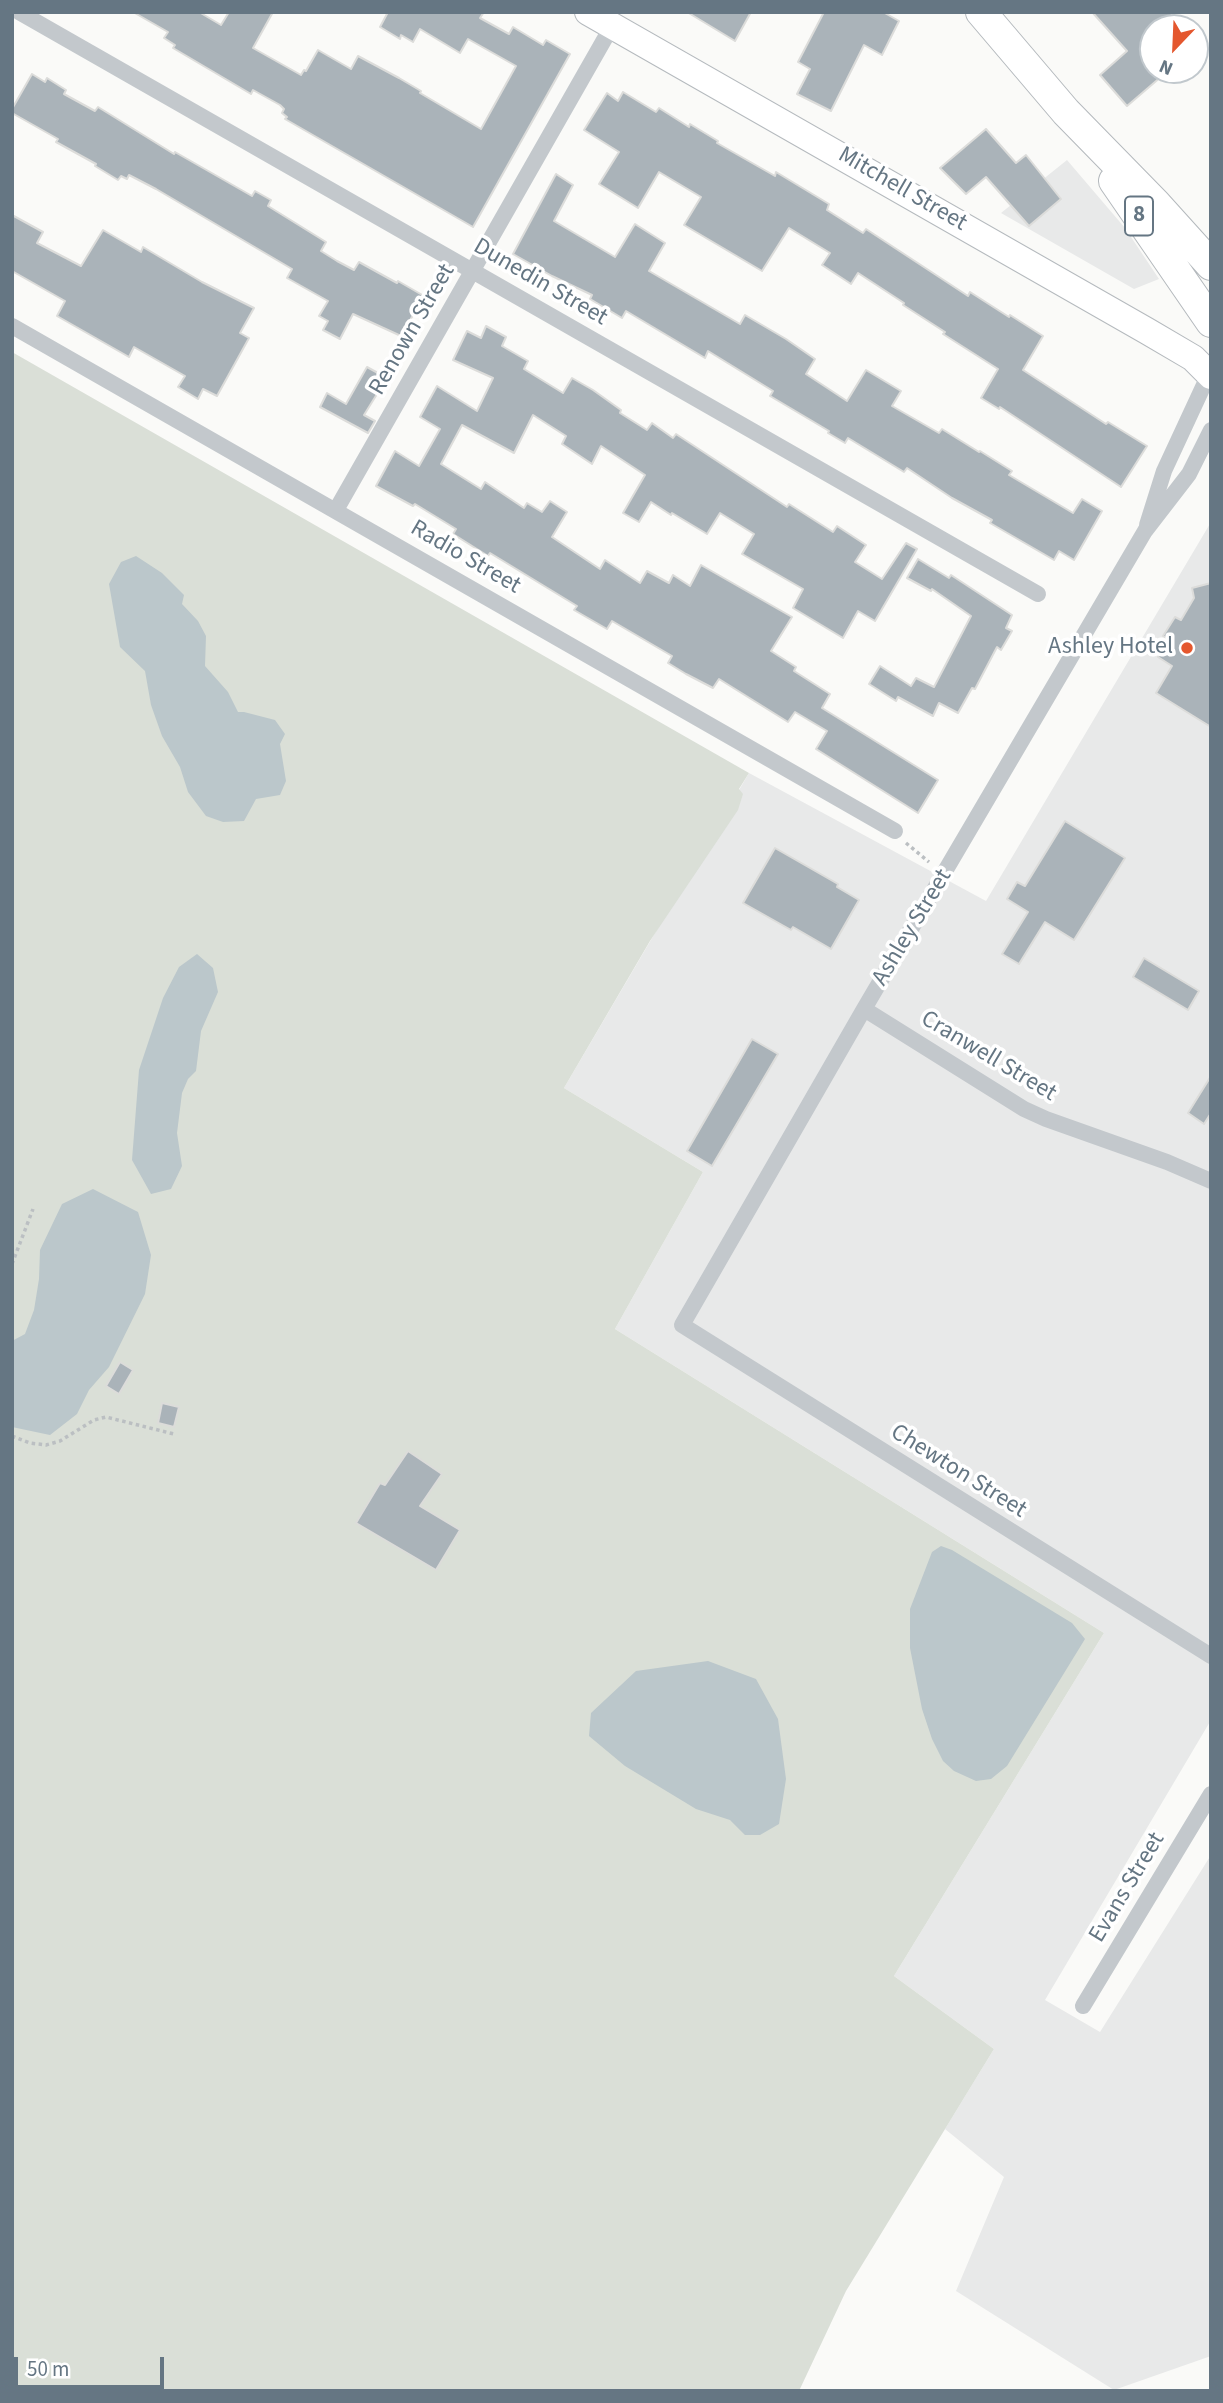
<!DOCTYPE html>
<html>
<head>
<meta charset="utf-8">
<style>
	body { margin:0 }
	#map { position:relative; width:1223px; height:2403px; overflow:hidden; background:#fafaf8; font-family:"Source Sans 3",sans-serif }
	canvas { display:block }
	.frame { position:absolute; inset:0; border:14px solid #657683; pointer-events:none }
	.north { position:absolute; left:1139px; top:14px; width:70px; height:70px; box-sizing:border-box; background:#fff; border:2px solid #c1c8cd; border-radius:50%; rotate:203deg; font-size:19px; font-weight:700; line-height:28px; text-align:center; color:#657683 }
	.north::after { content:''; display:block; margin:auto; width:24px; height:32px; background:#e4572e; clip-path:polygon(50% 0,100% 100%,50% 72%,0 100%) }
	.scale { position:absolute; left:14px; top:2357px; width:150px; height:32px; box-sizing:border-box; border:4px solid #657683; border-top:0; padding-left:9px; font-size:21px; line-height:24px; white-space:nowrap; color:#657683; -webkit-text-stroke:5px #fff; paint-order:stroke }
</style>
</head>
<body>
<div id="map">
<canvas width="1223" height="2403"></canvas>
<div class="frame"></div>
<div class="north">N</div>
<div class="scale">50 m</div>
</div>
<script>
const context = document.querySelector('canvas').getContext('2d');
context.lineJoin = 'round';
function fill(path, color) { context.fillStyle = color; context.fill(path, 'evenodd'); }
const toPath = rows => new Path2D(rows.map(r => 'M' + r).join(''));
function trace(path, color, width, dash) { context.strokeStyle = color; context.lineWidth = width; context.lineCap = dash ? 'butt' : 'round'; context.setLineDash(dash || []); context.stroke(path); }
function write(font, color, halo, rows, align = 'center') {
  context.font = font + ' "Source Sans 3",sans-serif'; context.lineWidth = 7; context.setLineDash([]); context.textBaseline = 'middle'; context.strokeStyle = halo; context.fillStyle = color; for (const [text, x, y, turn = 0] of rows) {
    context.save(); context.translate(x, y); context.rotate((+turn || 0) * Math.PI / 180); context.textAlign = isNaN(turn) ? turn : align; if (halo) context.strokeText(text, 0, 0); context.fillText(text, 0, 0); context.restore();
  }
}
const built = toPath([
	[1067,160,1125,228,1159,279,1134,289,1001,213],
	[1211,522,1211,1720,1045,2000,1100,2032,1211,1855,1211,2356,1114,2390,956,2291,1004,2177,945,2129,994,2049,894,1976,1104,1633,615,1329,703,1172,564,1088,749,773,986,901]
]);
const green = toPath([
	[12,352,749,773,739,789,743,794,738,810,650,941,564,1088,703,1172,615,1329,1104,1633,894,1976,994,2049,846,2291,799,2391,12,2391]
]);
const water = toPath([
	[136,556,162,573,184,595,182,604,198,621,206,636,205,666,228,692,238,712,244,712,275,720,285,734,280,744,286,781,280,795,256,799,244,821,223,822,206,816,188,792,180,767,162,736,151,705,145,671,120,647,109,584,121,562],
	[197,954,213,968,218,992,201,1031,196,1071,188,1079,182,1093,177,1133,182,1166,171,1189,151,1194,132,1160,139,1070,163,998,179,967],
	[93,1189,138,1212,151,1255,145,1294,109,1367,89,1390,77,1414,50,1435,12,1427,12,1341,25,1334,34,1310,39,1279,40,1250,62,1204],
	[941,1546,952,1550,1072,1623,1085,1639,1007,1766,991,1779,976,1781,954,1771,943,1761,932,1739,922,1709,910,1648,910,1609,932,1552],
	[708,1661,756,1679,778,1719,786,1779,779,1824,760,1835,745,1835,730,1820,696,1809,625,1766,589,1736,591,1713,636,1671]
]);
const building = toPath([
	[133,12,199,12,221,25,229,12,273,12,253,48,301,75,304,70,306,71,318,50,351,69,358,56,399,78,421,91,420,93,481,129,516,66,468,39,460,53,420,29,413,42,401,35,400,39,380,27,388,12,484,12,480,18,509,34,513,27,543,45,546,40,570,54,473,227,285,119,287,117,282,113,284,109,280,105,253,90,251,94,173,48,175,45,164,38,168,32,133,12],
	[687,12,751,12,735,41,687,12],
	[824,12,883,12,899,21,882,55,864,45,831,111,797,94,810,69,798,62,824,12],
	[1092,12,1175,12,1157,28,1153,28,1153,70,1169,70,1127,106,1100,75,1127,51,1092,12],
	[32,74,45,82,47,78,66,90,64,94,95,111,98,107,174,154,175,152,252,196,255,191,271,200,268,206,326,242,321,251,337,261,354,270,359,262,397,283,398,281,424,296,401,336,353,314,340,339,323,330,328,321,319,316,328,301,287,278,292,269,156,189,129,175,127,179,121,176,118,180,95,166,96,164,56,142,58,139,12,113,12,109,32,74],
	[623,92,656,112,659,108,689,127,690,124,718,141,717,143,775,176,776,172,829,204,827,210,863,233,866,229,968,296,970,292,1009,317,1010,315,1043,336,1023,370,1106,424,1108,422,1147,446,1121,487,1000,407,999,409,981,398,998,369,943,334,945,332,903,305,904,303,858,273,851,284,822,265,830,253,789,228,762,271,684,225,701,197,659,172,638,208,599,184,619,152,584,130,607,93,618,101,623,92],
	[986,129,1016,163,1026,155,1061,199,1029,226,986,177,966,194,940,168,986,129],
	[556,174,573,185,554,221,615,257,635,224,665,243,649,271,740,324,745,315,786,339,815,359,806,374,847,401,866,370,901,391,892,406,939,433,942,429,979,452,980,451,1012,471,1009,475,1073,513,1082,499,1102,511,1074,560,1059,551,1054,560,990,523,992,520,952,498,907,468,904,472,848,438,845,443,828,433,829,431,770,396,773,391,708,351,705,358,626,311,622,318,590,299,592,295,552,276,513,254,556,174],
	[12,215,43,232,37,243,81,266,103,230,141,252,143,247,202,282,254,308,240,333,249,338,217,396,203,389,198,399,178,387,185,376,134,347,129,357,57,316,65,301,12,271,12,215],
	[486,326,506,337,502,346,528,361,524,369,563,393,572,378,593,390,621,410,620,413,647,430,652,423,673,438,676,434,787,507,789,504,833,532,837,526,866,545,855,562,882,579,906,543,917,549,875,621,858,611,843,638,793,608,803,589,742,554,754,534,720,513,707,534,672,513,671,515,651,502,639,522,623,513,645,475,601,446,592,464,562,444,566,436,533,415,514,453,462,425,441,464,481,489,485,482,524,508,527,503,542,512,550,501,567,512,552,537,600,569,605,560,640,583,647,571,669,583,673,575,690,586,701,565,792,617,771,651,796,667,794,671,830,694,822,708,938,780,918,813,816,749,827,731,795,712,788,722,719,679,713,688,686,674,668,663,672,656,612,621,607,629,574,610,577,606,490,553,488,556,453,534,456,529,415,504,413,506,376,486,395,451,419,466,440,429,420,417,437,386,477,411,493,378,453,360,467,331,481,338,486,326],
	[367,367,387,378,364,415,375,421,368,433,320,407,327,393,346,404,367,367],
	[918,559,949,578,951,575,1012,615,1006,628,1012,631,1001,650,997,647,975,689,972,688,958,713,939,703,933,716,898,697,896,701,869,684,880,666,911,686,916,678,934,687,971,616,932,589,931,591,907,578,918,559],
	[1211,583,1211,727,1156,693,1172,666,1158,657,1169,640,1163,636,1175,617,1181,620,1194,598,1192,588,1211,583],
	[1065,821,1125,858,1074,940,1045,922,1019,964,1002,954,1028,912,1007,899,1017,882,1025,886,1065,821],
	[775,848,838,884,837,887,859,900,831,949,793,927,791,930,743,903,775,848],
	[1144,958,1199,991,1188,1010,1133,977,1144,958],
	[752,1039,778,1054,712,1166,687,1151,752,1039],
	[1211,1076,1211,1113,1204,1124,1188,1113,1211,1076],
	[120,1362,133,1370,119,1394,106,1386,120,1362],
	[162,1403,179,1407,174,1427,158,1423,162,1403],
	[408,1451,442,1474,420,1506,460,1530,436,1570,356,1523,380,1483,385,1485,408,1451]
]);
const path = toPath([
	[906,843,929,862],
	[12,1264,33,1209],
	[12,1436,30,1443,46,1445,60,1441,94,1420,106,1417,174,1434]
]);
const street = toPath([
	[19,12,1038,594],
	[12,326,895,831],
	[1211,430,1189,474,1145,531,864,1009,682,1325,1211,1656],
	[336,510,612,26],
	[1147,525,1164,471,1209,374],
	[864,1009,1024,1109,1046,1119,1167,1162,1211,1181],
	[1083,2006,1211,1794]
]);
const primary = toPath([
	[588,12,1147,331,1193,358,1211,376]
]);
const highway = toPath([
	[981,12,1066,112,1156,204,1211,265],
	[1114,181,1211,322]
]);
const markers = [
	[1187,648,7,"#e4572e"]
];
const shields = [
	[1139,216,28]
];
const shieldNames = [
	["8",1139,216]
];
const streetNames = [
	["Mitchell Street",902,190,30],
	["Dunedin Street",540,283,30],
	["Renown Street",413,330,-60],
	["Radio Street",465,558,30],
	["Ashley Street",913,928,-59],
	["Cranwell Street",988,1057,31],
	["Chewton Street",958,1472,32],
	["Evans Street",1128,1888,-59]
];
const poiNames = [
	["Ashley Hotel",1173,648]
];
fill(built, '#e8e9e9');
fill(green, '#dadfd7');
fill(water, '#bbc7cb');
fill(building, '#aab3b9');
trace(building, '#dcdcda', 2);
trace(primary, '#b5babe', 28);
trace(highway, '#b4b9bd', 32);
trace(path, '#bbbfc2', 3.5, [3.5, 3.5]);
trace(street, '#c3c8cc', 16);
trace(primary, '#fff', 26);
trace(highway, '#fff', 30);
for (const [x, y, r, color] of markers) { const dot = new Path2D(); dot.arc(x, y, r, 0, 2 * Math.PI); context.fillStyle = color; context.fill(dot); trace(dot, '#fff', 2.5); }
for (const [x, y, w] of shields) { const box = new Path2D(); box.roundRect(x - w / 2, y - 19.5, w, 39, 5); context.fillStyle = '#fff'; context.fill(box); trace(box, '#657683', 2); }
write('bold 23px', '#657683', null, shieldNames);
write('24px', '#657683', '#fff', streetNames);
write('24px', '#657683', '#fff', poiNames, 'right');
</script>
</body>
</html>
